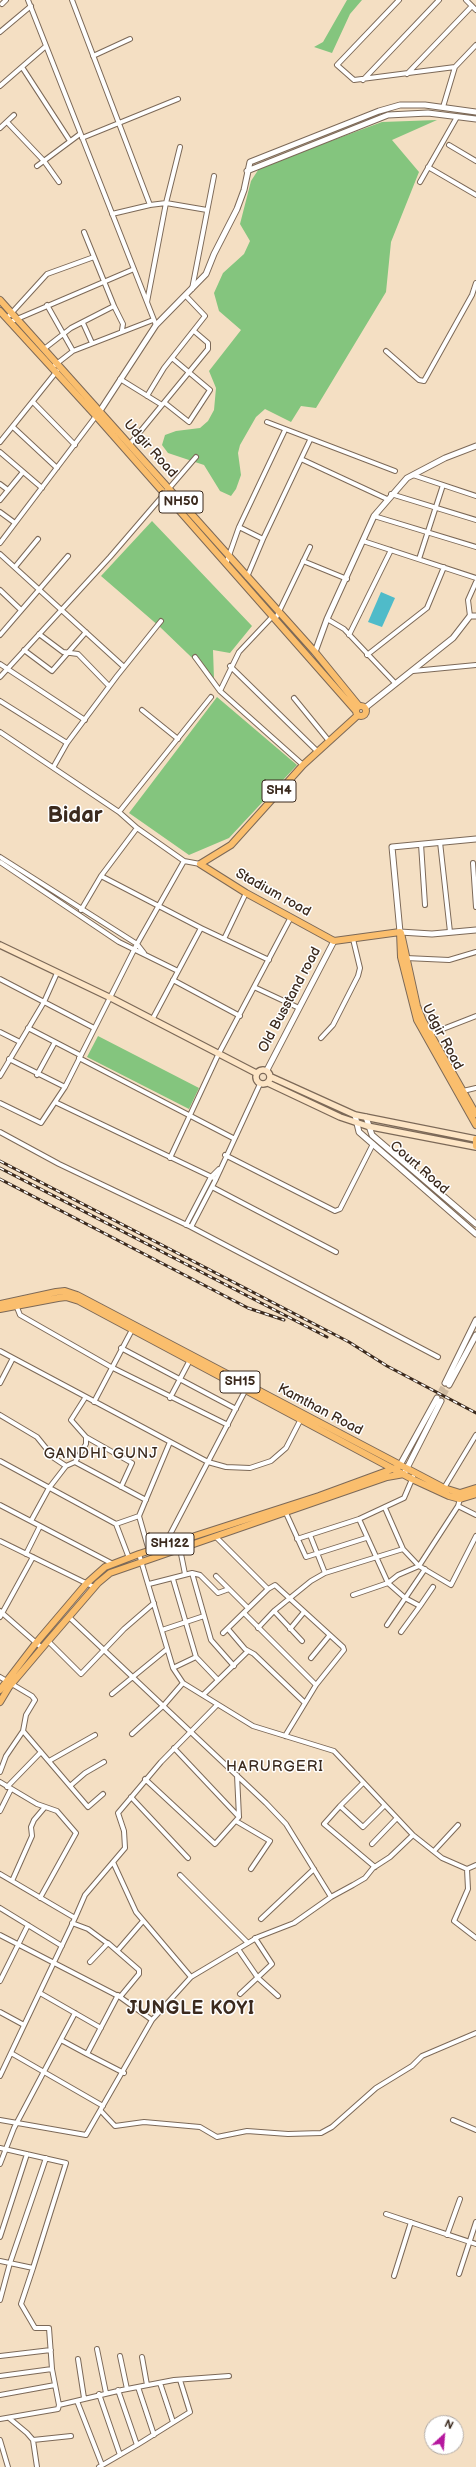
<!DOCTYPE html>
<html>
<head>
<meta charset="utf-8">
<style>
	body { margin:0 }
	#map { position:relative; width:476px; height:2467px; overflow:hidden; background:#f4dfc3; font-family:"Balsamiq Sans",sans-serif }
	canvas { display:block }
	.north { position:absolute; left:424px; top:2415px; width:40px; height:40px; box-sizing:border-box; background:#fff; border:1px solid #b1aaa5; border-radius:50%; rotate:26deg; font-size:11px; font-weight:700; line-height:16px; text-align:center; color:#3b2a1e }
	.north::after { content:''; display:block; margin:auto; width:14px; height:18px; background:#b5179e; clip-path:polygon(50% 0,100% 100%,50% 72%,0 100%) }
</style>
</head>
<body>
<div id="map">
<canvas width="476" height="2467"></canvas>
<div class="north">N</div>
</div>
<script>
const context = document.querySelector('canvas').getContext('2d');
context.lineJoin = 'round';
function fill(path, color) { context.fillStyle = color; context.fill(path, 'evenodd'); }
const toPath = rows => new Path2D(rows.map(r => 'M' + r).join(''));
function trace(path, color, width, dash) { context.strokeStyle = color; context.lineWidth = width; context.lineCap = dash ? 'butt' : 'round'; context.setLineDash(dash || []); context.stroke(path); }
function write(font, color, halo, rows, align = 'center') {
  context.font = font + ' "Balsamiq Sans",sans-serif'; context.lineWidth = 3; context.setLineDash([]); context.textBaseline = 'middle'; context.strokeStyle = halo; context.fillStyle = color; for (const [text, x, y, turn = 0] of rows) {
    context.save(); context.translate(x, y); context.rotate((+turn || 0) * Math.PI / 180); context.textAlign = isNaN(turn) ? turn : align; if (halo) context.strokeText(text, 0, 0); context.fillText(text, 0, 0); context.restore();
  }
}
const green = toPath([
	[347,0,362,0,350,14,332,53,314,47,323,42],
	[437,120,392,140,419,172,391,242,386,292,316,408,301,406,291,422,265,409,256,417,240,445,238,453,241,475,236,489,231,496,220,491,204,465,168,453,162,445,165,435,176,431,200,428,208,421,214,410,216,388,209,371,241,330,219,311,214,293,223,273,244,254,250,241,240,224,251,181,260,167,382,122],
	[152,521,252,626,230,653,213,650,214,679,160,627,101,576],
	[217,697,297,765,229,838,189,855,129,813],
	[98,1036,199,1088,189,1109,87,1057]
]);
const water = toPath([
	[381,592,395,598,382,627,368,622]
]);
const tertiaryTunnel = toPath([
	[437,1398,445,1383],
	[441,1401,449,1385]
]);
const minor = toPath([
	[28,0,156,325],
	[72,0,150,205,112,214],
	[399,0,337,65,354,80,455,67],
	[466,0,476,10],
	[2,4,6,0],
	[0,32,31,6],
	[93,56,130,39],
	[22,67,70,141],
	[407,74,472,6],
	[363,80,439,0],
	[0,86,46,46],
	[443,107,455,67,476,45],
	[7,122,44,161,59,182],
	[0,128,14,115],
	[82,138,178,99],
	[449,145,476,161],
	[37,166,80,134],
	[428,167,476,195],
	[420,182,457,117],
	[150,205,166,203,207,210],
	[192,289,214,176],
	[147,302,166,203,180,147],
	[47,305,73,351],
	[114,306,123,324,122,330],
	[7,318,47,274,94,257],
	[10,322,134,269],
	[83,323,92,343],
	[44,349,71,328,114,306,84,232],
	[386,351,419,380,424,381,472,295,476,283],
	[55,365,73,351,153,320],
	[120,379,162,405],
	[147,396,164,368,205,316,186,296],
	[33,402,75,445],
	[165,403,189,422,210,390,172,358],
	[267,422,395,471],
	[13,427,57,468],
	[0,442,57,371],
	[130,444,208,349,208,343,194,331],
	[0,452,42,488],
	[301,459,387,499],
	[413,475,476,496],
	[0,484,8,490],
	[391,494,476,520],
	[0,500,23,472],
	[0,512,15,523],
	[374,516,476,547],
	[239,527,263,539,247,577],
	[263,539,310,440],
	[363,541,476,578],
	[0,543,96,416],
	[0,554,124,667],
	[419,559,443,485],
	[303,561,347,579],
	[226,564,239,527,285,430],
	[15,567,38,539],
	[0,590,21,610],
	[470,616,468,600,476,582],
	[327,619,344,629,395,683],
	[275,620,310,547],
	[39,634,63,652,78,654,109,686],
	[0,635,68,556],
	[349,635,391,550],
	[24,650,52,671,86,632],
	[367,655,427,608,444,567],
	[195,657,220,691,303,765],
	[0,664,85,720],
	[230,666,317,751],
	[413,671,476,665],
	[0,677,110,557,196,457],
	[220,691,239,652,272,617],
	[294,698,329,741],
	[0,701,67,743],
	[142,710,178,739],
	[0,732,119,812,137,828],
	[54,766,67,743,117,676,161,621],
	[119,812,211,697],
	[440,842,450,932],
	[421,844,425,905],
	[0,857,137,944,144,953],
	[0,862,119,942,178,971],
	[473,863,476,907],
	[101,876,201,928,269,960],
	[81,910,101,876,137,828,184,861,200,864],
	[224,939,246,893],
	[406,958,449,960,476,952],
	[0,979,94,1028],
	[173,980,240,1016],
	[254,987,299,1008],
	[152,1020,201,928],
	[28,1028,80,1055],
	[0,1032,20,1042],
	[430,1034,476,1016],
	[321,1038,333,1025,358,976,360,968,353,939],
	[79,1058,233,1138],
	[9,1059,65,1087],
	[37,1075,55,1042],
	[0,1076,44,1002,57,973],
	[463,1091,476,1088],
	[55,1102,216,1179],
	[0,1103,41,1123,65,1087,137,944,184,861],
	[0,1132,59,1164,191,1227,438,1357],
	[225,1155,335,1211,340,1209,373,1144],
	[170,1158,218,1055,291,917],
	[212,1187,336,1252],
	[186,1225,211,1177,219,1169],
	[191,1227,216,1179,260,1084],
	[16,1305,20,1315,111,1367,228,1425],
	[121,1348,236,1409],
	[0,1351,208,1462,226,1467,250,1468,271,1461,286,1448,303,1415],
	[0,1383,13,1358],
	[170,1398,190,1360],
	[94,1402,133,1328],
	[0,1415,37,1437,54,1458,66,1466],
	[86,1437,132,1463,121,1487],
	[0,1461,116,1524,129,1558],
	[75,1462,146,1500],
	[444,1488,476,1435],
	[0,1505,113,1564],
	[458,1506,476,1515],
	[385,1508,403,1549,419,1566,451,1585,476,1536],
	[286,1513,306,1557,366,1538],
	[359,1519,388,1583,405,1598,420,1606,401,1632],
	[31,1521,49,1488,66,1466,75,1462,86,1444,86,1437,71,1420,85,1398],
	[116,1524,139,1516],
	[216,1537,268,1589,223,1633],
	[297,1539,359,1519,404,1498,413,1477],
	[0,1541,94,1587],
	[164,1546,246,1389],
	[180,1549,185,1574],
	[149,1551,139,1516,170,1442],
	[26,1554,40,1526],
	[139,1554,173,1668,183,1683,253,1726,334,1751,413,1835,442,1858,467,1869,476,1865],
	[192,1573,211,1640,234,1666],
	[325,1573,403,1549],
	[216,1576,248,1608],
	[173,1579,196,1657,218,1680],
	[149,1584,192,1573,200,1575,218,1593,229,1589],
	[268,1589,275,1585,343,1647,344,1650,316,1685,285,1736],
	[353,1595,388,1583,398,1575,419,1566,458,1506,460,1499],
	[420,1606,433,1587],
	[0,1611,42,1648],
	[274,1611,311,1581,325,1573,310,1535],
	[244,1613,316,1685],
	[0,1617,33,1557],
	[69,1617,266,1803,286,1824,331,1897],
	[387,1625,425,1569],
	[258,1628,274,1611,302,1641],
	[228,1629,245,1649,254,1654,305,1703],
	[290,1629,304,1612],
	[162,1630,204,1616],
	[48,1641,81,1674,124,1629,154,1603],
	[311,1658,329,1636],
	[173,1668,196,1657],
	[0,1677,32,1696,35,1700,26,1715,23,1731,6,1756,0,1772],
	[112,1694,167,1649],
	[203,1695,248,1651],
	[23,1731,88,1807,103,1794],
	[132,1734,164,1705,183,1683],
	[174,1748,239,1817],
	[49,1761,95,1735],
	[145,1779,215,1844,239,1817,237,1775],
	[0,1782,37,1804,57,1811,76,1833,40,1898],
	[70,1786,85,1773,104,1762],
	[7,1787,41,1752],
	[131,1797,188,1858],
	[340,1806,363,1783],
	[0,1811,11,1789],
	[236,1821,270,1841,251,1869],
	[372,1844,396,1819],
	[434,1851,458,1825],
	[113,1862,136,1912,191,1977],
	[375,1867,324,1824,340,1806,363,1827,384,1806],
	[467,1869,468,1889,454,1921,476,1938],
	[0,1874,75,1918,0,2076],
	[180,1875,248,1943],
	[12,1881,32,1836,31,1827,34,1820,45,1807],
	[0,1908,62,1946],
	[75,1918,85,1895,125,1848,124,1831,118,1813,161,1762,217,1705],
	[261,1919,314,1869],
	[72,1923,88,1929,107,1943],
	[0,1935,120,1997,152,2020],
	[238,1949,258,1978,278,1996],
	[118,1950,143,1921],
	[90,1962,108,1943,139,1970,139,1974,120,1997],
	[0,1981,28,1925],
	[40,1993,101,2028],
	[240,1994,272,1964,255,1938],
	[118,1995,87,2054,124,2073],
	[0,2012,24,2025],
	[61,2040,87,2054],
	[11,2053,103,2106],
	[101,2111,115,2126,144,2122,200,2127,217,2137,247,2131,288,2134,321,2133,332,2127,376,2088,412,2066,422,2056,476,2033],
	[0,2120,86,2135,152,2020,191,1977,258,1937,294,1923,331,1897,353,1885,365,1878,373,1868,390,1857,413,1835],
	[453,2120,476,2130],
	[0,2148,66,2163,33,2268,0,2261],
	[0,2164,14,2128,75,2013],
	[386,2214,476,2244],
	[447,2235,460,2199],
	[0,2237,27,2154],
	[33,2268,21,2304,35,2328,49,2328,52,2369,59,2405],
	[459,2274,476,2222],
	[394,2276,411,2222],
	[0,2300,10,2263,46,2158],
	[97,2349,106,2393],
	[0,2356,51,2350],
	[120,2356,127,2389],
	[142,2357,147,2385],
	[78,2359,84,2398],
	[0,2376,52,2369],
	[160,2383,173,2422],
	[138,2387,154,2435],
	[99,2394,120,2455],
	[0,2395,55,2385],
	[77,2401,102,2465],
	[9,2418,27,2433,33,2440,37,2467],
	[0,2419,58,2409,59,2405,122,2390,174,2380,229,2376],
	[0,2440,8,2467],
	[33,2440,71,2436],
	[137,2445,190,2412,180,2380],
	[99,2467,137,2445,118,2390]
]);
const tertiary = toPath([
	[247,171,388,115,428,113,476,119],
	[98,414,156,325,206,274,214,254,237,209,244,190,250,162,379,111,400,105,425,105,476,112],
	[315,652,327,619,374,516,407,478,445,458,476,446],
	[365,708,453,638,470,616,476,616],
	[476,839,392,847,400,932,432,934,476,930],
	[267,1070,334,941],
	[355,1115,359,1132,476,1234],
	[366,1117,372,1135,476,1224],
	[445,1383,476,1320],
	[449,1385,476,1335],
	[400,1465,437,1398],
	[405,1472,441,1401]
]);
const secondary = toPath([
	[0,945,113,999,256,1073],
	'256 1077a7 7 0 1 1 14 0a7 7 0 1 1-14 0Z',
	[271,1077,355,1115,476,1139],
	[268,1083,340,1117,367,1126,476,1147]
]);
const primary = toPath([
	[0,1304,56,1292,65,1291,77,1295,444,1488,460,1493,476,1488],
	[0,1309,58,1298,66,1297,79,1301,412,1479,449,1496,460,1499,476,1494],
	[0,1690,36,1643,87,1583,105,1567,139,1554,319,1496,398,1467],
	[0,1702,9,1687,42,1648,98,1583,110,1573,387,1477,404,1474]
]);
const trunk = toPath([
	[0,300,315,652,359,706],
	[0,311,96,416,356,711],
	'356 711a5 5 0 1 1 10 0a5 5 0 1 1-10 0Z',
	[358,715,303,765,231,845,200,864,246,893,334,941,400,932],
	[400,932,401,957,417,1020,476,1125],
	[401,933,417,1006,423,1021,476,1114],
	[476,1139,476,1146]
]);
const rail = toPath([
	[0,1161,349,1342,387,1366,476,1413],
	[0,1168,327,1337],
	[0,1179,248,1308,284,1320]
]);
const shields = [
	[181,502,44],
	[279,791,34],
	[240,1382,40],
	[170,1544,48]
];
const shieldNames = [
	["NH50",181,502],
	["SH4",279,791],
	["SH15",240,1382],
	["SH122",170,1544]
];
const streetNames = [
	["Udgir Road",150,449,48],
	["Stadium road",273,893,29],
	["Old Busstand road",290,1000,-62],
	["Udgir Road",442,1037,62],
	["Court Road",419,1168,41],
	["Kamthan Road",320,1410,28]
];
const neighbourhoodNames = [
	["GANDHI GUNJ",101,1454],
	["HARURGERI",275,1767]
];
const districtNames = [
	["JUNGLE KOYI",191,2009]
];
const townNames = [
	["Bidar",75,816]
];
fill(green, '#84c57e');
fill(water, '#4fbbc9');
trace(tertiaryTunnel, '#cfbba2', 5, [5, 2.5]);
trace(minor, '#7c6958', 6);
trace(tertiary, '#7c6958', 7);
trace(secondary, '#7c6958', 8);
trace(primary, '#7c6958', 8);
trace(trunk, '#7c6958', 8);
trace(minor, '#fff', 4);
trace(tertiary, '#fff', 5);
trace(secondary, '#fde5c5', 5.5);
trace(primary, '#fabe6d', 6);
trace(trunk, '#fabe6d', 6);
trace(rail, '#3b2a1e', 3);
trace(rail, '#fff', 1.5, [4.5]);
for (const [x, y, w] of shields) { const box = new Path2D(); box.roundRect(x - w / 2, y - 11, w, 22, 3); context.fillStyle = '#fff'; context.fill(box); trace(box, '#3b2a1e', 1); }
write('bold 13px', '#3b2a1e', null, shieldNames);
write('14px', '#3b2a1e', '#fff', streetNames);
context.letterSpacing = '1px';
write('15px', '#3b2a1e', '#fff', neighbourhoodNames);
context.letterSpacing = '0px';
context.letterSpacing = '1px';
write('bold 18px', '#3b2a1e', '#fff', districtNames);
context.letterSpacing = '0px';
write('bold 22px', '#3b2a1e', '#fff', townNames);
</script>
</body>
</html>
